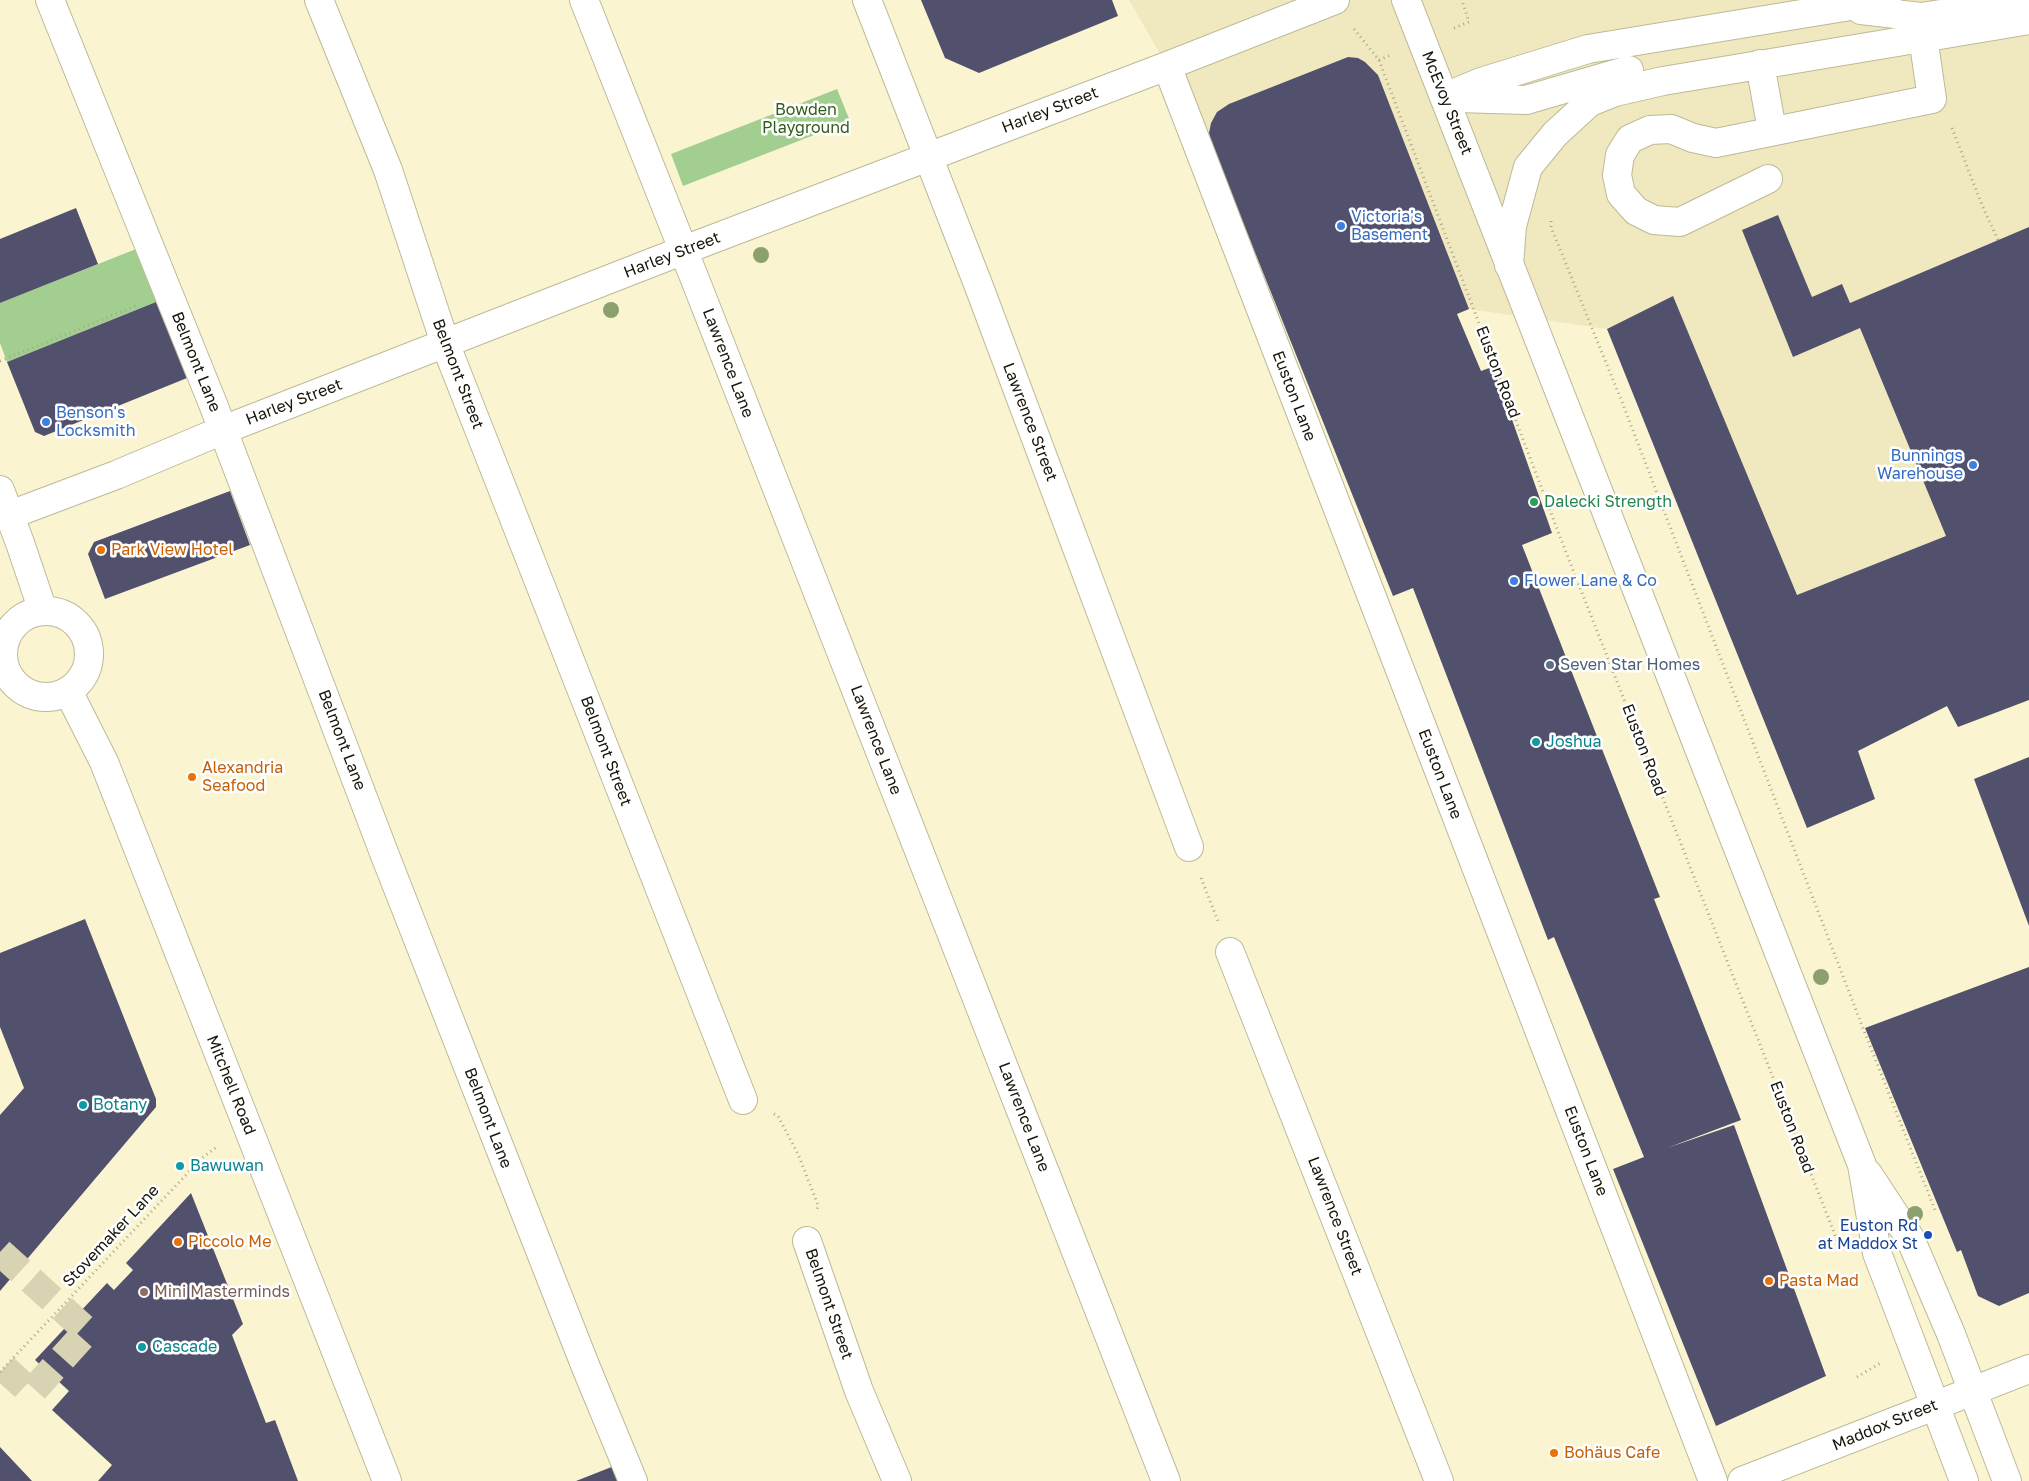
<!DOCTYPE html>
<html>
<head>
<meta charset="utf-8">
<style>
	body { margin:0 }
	canvas { display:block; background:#faf4d1 }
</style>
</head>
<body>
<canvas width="2029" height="1481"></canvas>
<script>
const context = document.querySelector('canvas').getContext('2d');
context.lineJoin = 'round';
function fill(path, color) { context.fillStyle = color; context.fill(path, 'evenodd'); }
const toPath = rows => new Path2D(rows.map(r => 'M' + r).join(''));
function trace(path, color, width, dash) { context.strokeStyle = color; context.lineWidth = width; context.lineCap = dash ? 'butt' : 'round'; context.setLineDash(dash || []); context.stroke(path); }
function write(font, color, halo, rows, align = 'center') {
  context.font = font + ' "Golos Text",sans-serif'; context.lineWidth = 5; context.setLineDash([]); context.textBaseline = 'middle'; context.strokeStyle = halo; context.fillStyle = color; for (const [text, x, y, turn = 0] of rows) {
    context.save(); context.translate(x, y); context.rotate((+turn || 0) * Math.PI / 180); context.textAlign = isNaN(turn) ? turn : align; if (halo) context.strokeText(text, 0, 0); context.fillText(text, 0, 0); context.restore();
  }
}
const built = toPath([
	[1129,0,2029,0,2029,700,1958,727,1947,706,1858,751,1875,799,1807,828,1607,329,1469,309,1304,375,1211,143]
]);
const green = toPath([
	[837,89,850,121,683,186,671,154],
	[136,249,156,302,7,362,0,343,0,303]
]);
const building = toPath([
	[921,0,1112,0,1118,16,979,73,945,58],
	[1348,57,1358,58,1365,62,1378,75,1469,309,1457,314,1481,371,1492,367,1503,394,1552,533,1522,545,1660,897,1654,899,1741,1120,1667,1148,1734,1125,1826,1376,1716,1426,1613,1169,1644,1157,1554,937,1548,940,1413,588,1393,596,1211,143,1209,133,1211,123,1217,112,1229,104],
	[76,208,98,264,0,303,0,239],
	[1778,215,1812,297,1842,284,1850,303,2029,227,2029,700,1958,727,1947,706,1858,751,1875,799,1807,828,1607,329,1673,296,1797,595,1946,536,1860,328,1793,357,1742,230],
	[156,302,187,378,44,436,35,432,7,362],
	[230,491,250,545,105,599,88,554,94,542],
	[2029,757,2029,926,1974,779],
	[85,919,156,1099,156,1107,0,1291,0,1115,24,1088,0,1027,0,953],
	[2029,967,2029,1293,1999,1306,1978,1296,1961,1250,1957,1252,1865,1028],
	[191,1193,243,1324,232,1335,266,1423,275,1420,298,1481,98,1481,112,1465,52,1410,69,1391,35,1360,107,1283,114,1290,133,1270,126,1263],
	[0,1447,32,1481,0,1481],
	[614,1466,620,1481,576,1481]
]);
const minorTunnel = toPath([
	[0,1252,87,1331,31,1393,0,1364]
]);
const path = toPath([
	[1454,28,1469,22,1462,0],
	[1354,29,1379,60,1562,542,1839,1245],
	[1379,60,1391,55],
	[1952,128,1982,205,1998,240],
	[1551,221,1551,227,1622,402,1861,1023,1935,1210],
	[0,361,136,306],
	[1201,878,1218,921],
	[774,1114,778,1116,798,1154,818,1205,817,1209],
	[0,1372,202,1158,218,1146],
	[1857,1377,1882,1362]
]);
const minor = toPath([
	[50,0,213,404,386,858,585,1365,633,1481],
	[319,0,388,170,445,343,743,1100],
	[584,0,698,287,1166,1481],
	[867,0,978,284,1189,847],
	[1861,10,1921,17,2029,1],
	[1760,64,1772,130],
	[1167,66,1713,1481],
	[1445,97,1481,82,1588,49,1887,0],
	[1457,98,1526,100,1629,70],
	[1768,179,1680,222,1654,220,1636,211,1621,194,1617,175,1620,155,1630,139,1650,130,1671,129,1693,138,1716,143,1932,99,1923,37],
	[1509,265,1512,226,1528,167,1555,134,1590,102,1615,92,1663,81,2029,20],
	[0,490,20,543,43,611],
	[10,515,116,475,223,430,684,250,1167,66,1335,0],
	'3 654a43 43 0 1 1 86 0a43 43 0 1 1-86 0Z',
	[68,691,104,762,387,1481],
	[1230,952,1439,1481],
	[807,1241,859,1391,897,1481],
	[1742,1481,2029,1369]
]);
const major = toPath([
	[1406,0,1862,1165,1877,1253,1964,1481],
	[1868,1174,1910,1238,1951,1334,2007,1481]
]);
const trees = [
	[761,255],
	[611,310],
	[1821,977],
	[1915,1214]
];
const markers = [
	[1341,226,5,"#3f7fe0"],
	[46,422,5,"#3f7fe0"],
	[1973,465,5,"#3f7fe0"],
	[1534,502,5,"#2e9e5b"],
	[101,550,5,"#e8710a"],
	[1514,581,5,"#3f7fe0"],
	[1550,665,5,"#5c6f8a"],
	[1536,742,5,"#0f9aa8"],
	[192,777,5,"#e8710a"],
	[83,1105,5,"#0f9aa8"],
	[180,1166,5,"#0f9aa8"],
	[1928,1235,5,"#1a4fb4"],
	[178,1242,5,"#e8710a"],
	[1769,1281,5,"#e8710a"],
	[144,1292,5,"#8d6e63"],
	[142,1347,5,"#0f9aa8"],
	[1554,1453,5,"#e8710a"]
];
const streetNames = [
	["McEvoy Street",1447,103,68],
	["Harley Street",1050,110,-21],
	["Harley Street",672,255,-21],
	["Belmont Lane",196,362,68],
	["Lawrence Lane",728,363,69],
	["Euston Road",1498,372,69],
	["Belmont Street",458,374,69],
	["Euston Lane",1294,396,69],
	["Harley Street",294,402,-21],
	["Lawrence Street",1030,422,69],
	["Belmont Lane",342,740,69],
	["Lawrence Lane",876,740,69],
	["Euston Road",1644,750,69],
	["Belmont Street",606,751,69],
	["Euston Lane",1440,774,69],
	["Mitchell Road",231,1085,68],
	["Lawrence Lane",1024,1117,69],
	["Belmont Lane",488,1118,69],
	["Euston Road",1792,1127,69],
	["Euston Lane",1586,1151,69],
	["Lawrence Street",1335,1216,69],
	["Stovemaker Lane",111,1236,-47],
	["Belmont Street",829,1304,71],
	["Maddox Street",1885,1425,-22]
];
const parkNames = [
	["Bowden",806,110],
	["Playground",806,128]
];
const shopNames = [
	["Victoria's",1351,217],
	["Basement",1351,235],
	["Benson's",56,413],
	["Locksmith",56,431],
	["Bunnings",1963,456,"right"],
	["Warehouse",1963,474,"right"],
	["Flower Lane & Co",1524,581]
];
const leisureNames = [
	["Dalecki Strength",1544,502]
];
const foodNames = [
	["Park View Hotel",111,550],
	["Alexandria",202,768],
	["Seafood",202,786],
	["Piccolo Me",188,1242],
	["Pasta Mad",1779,1281],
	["Bohäus Cafe",1564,1453]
];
const serviceNames = [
	["Seven Star Homes",1560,665]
];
const cultureNames = [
	["Joshua",1546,742],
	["Botany",93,1105],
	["Bawuwan",190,1166],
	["Cascade",152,1347]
];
const transitNames = [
	["Euston Rd",1918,1226],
	["at Maddox St",1918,1244]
];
const educationNames = [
	["Mini Masterminds",154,1292]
];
fill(built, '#f0e9bf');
fill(green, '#a2cf8f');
fill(building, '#52516d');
trace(minorTunnel, '#d8d3b3', 28, [28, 14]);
trace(minor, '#beb997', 30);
trace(major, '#beb997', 30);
trace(path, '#aba68b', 3, [1, 4]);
trace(minor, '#fff', 28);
trace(major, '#fff', 28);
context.fillStyle = '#8ba06c';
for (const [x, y] of trees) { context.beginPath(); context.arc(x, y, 8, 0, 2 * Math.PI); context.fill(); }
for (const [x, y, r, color] of markers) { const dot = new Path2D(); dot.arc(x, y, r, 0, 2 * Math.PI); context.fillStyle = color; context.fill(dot); trace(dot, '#fff', 2); }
write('16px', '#171509', '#fff', streetNames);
write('16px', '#305b1a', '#fff', parkNames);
write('16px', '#366cbe', '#fff', shopNames, 'left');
write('16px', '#27864d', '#fff', leisureNames, 'left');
write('16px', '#c56008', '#fff', foodNames, 'left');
write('16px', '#4e5e75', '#fff', serviceNames, 'left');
write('16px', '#0d838f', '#fff', cultureNames, 'left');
write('16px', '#164399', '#fff', transitNames, 'right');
write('16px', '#785e54', '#fff', educationNames, 'left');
</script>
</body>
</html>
